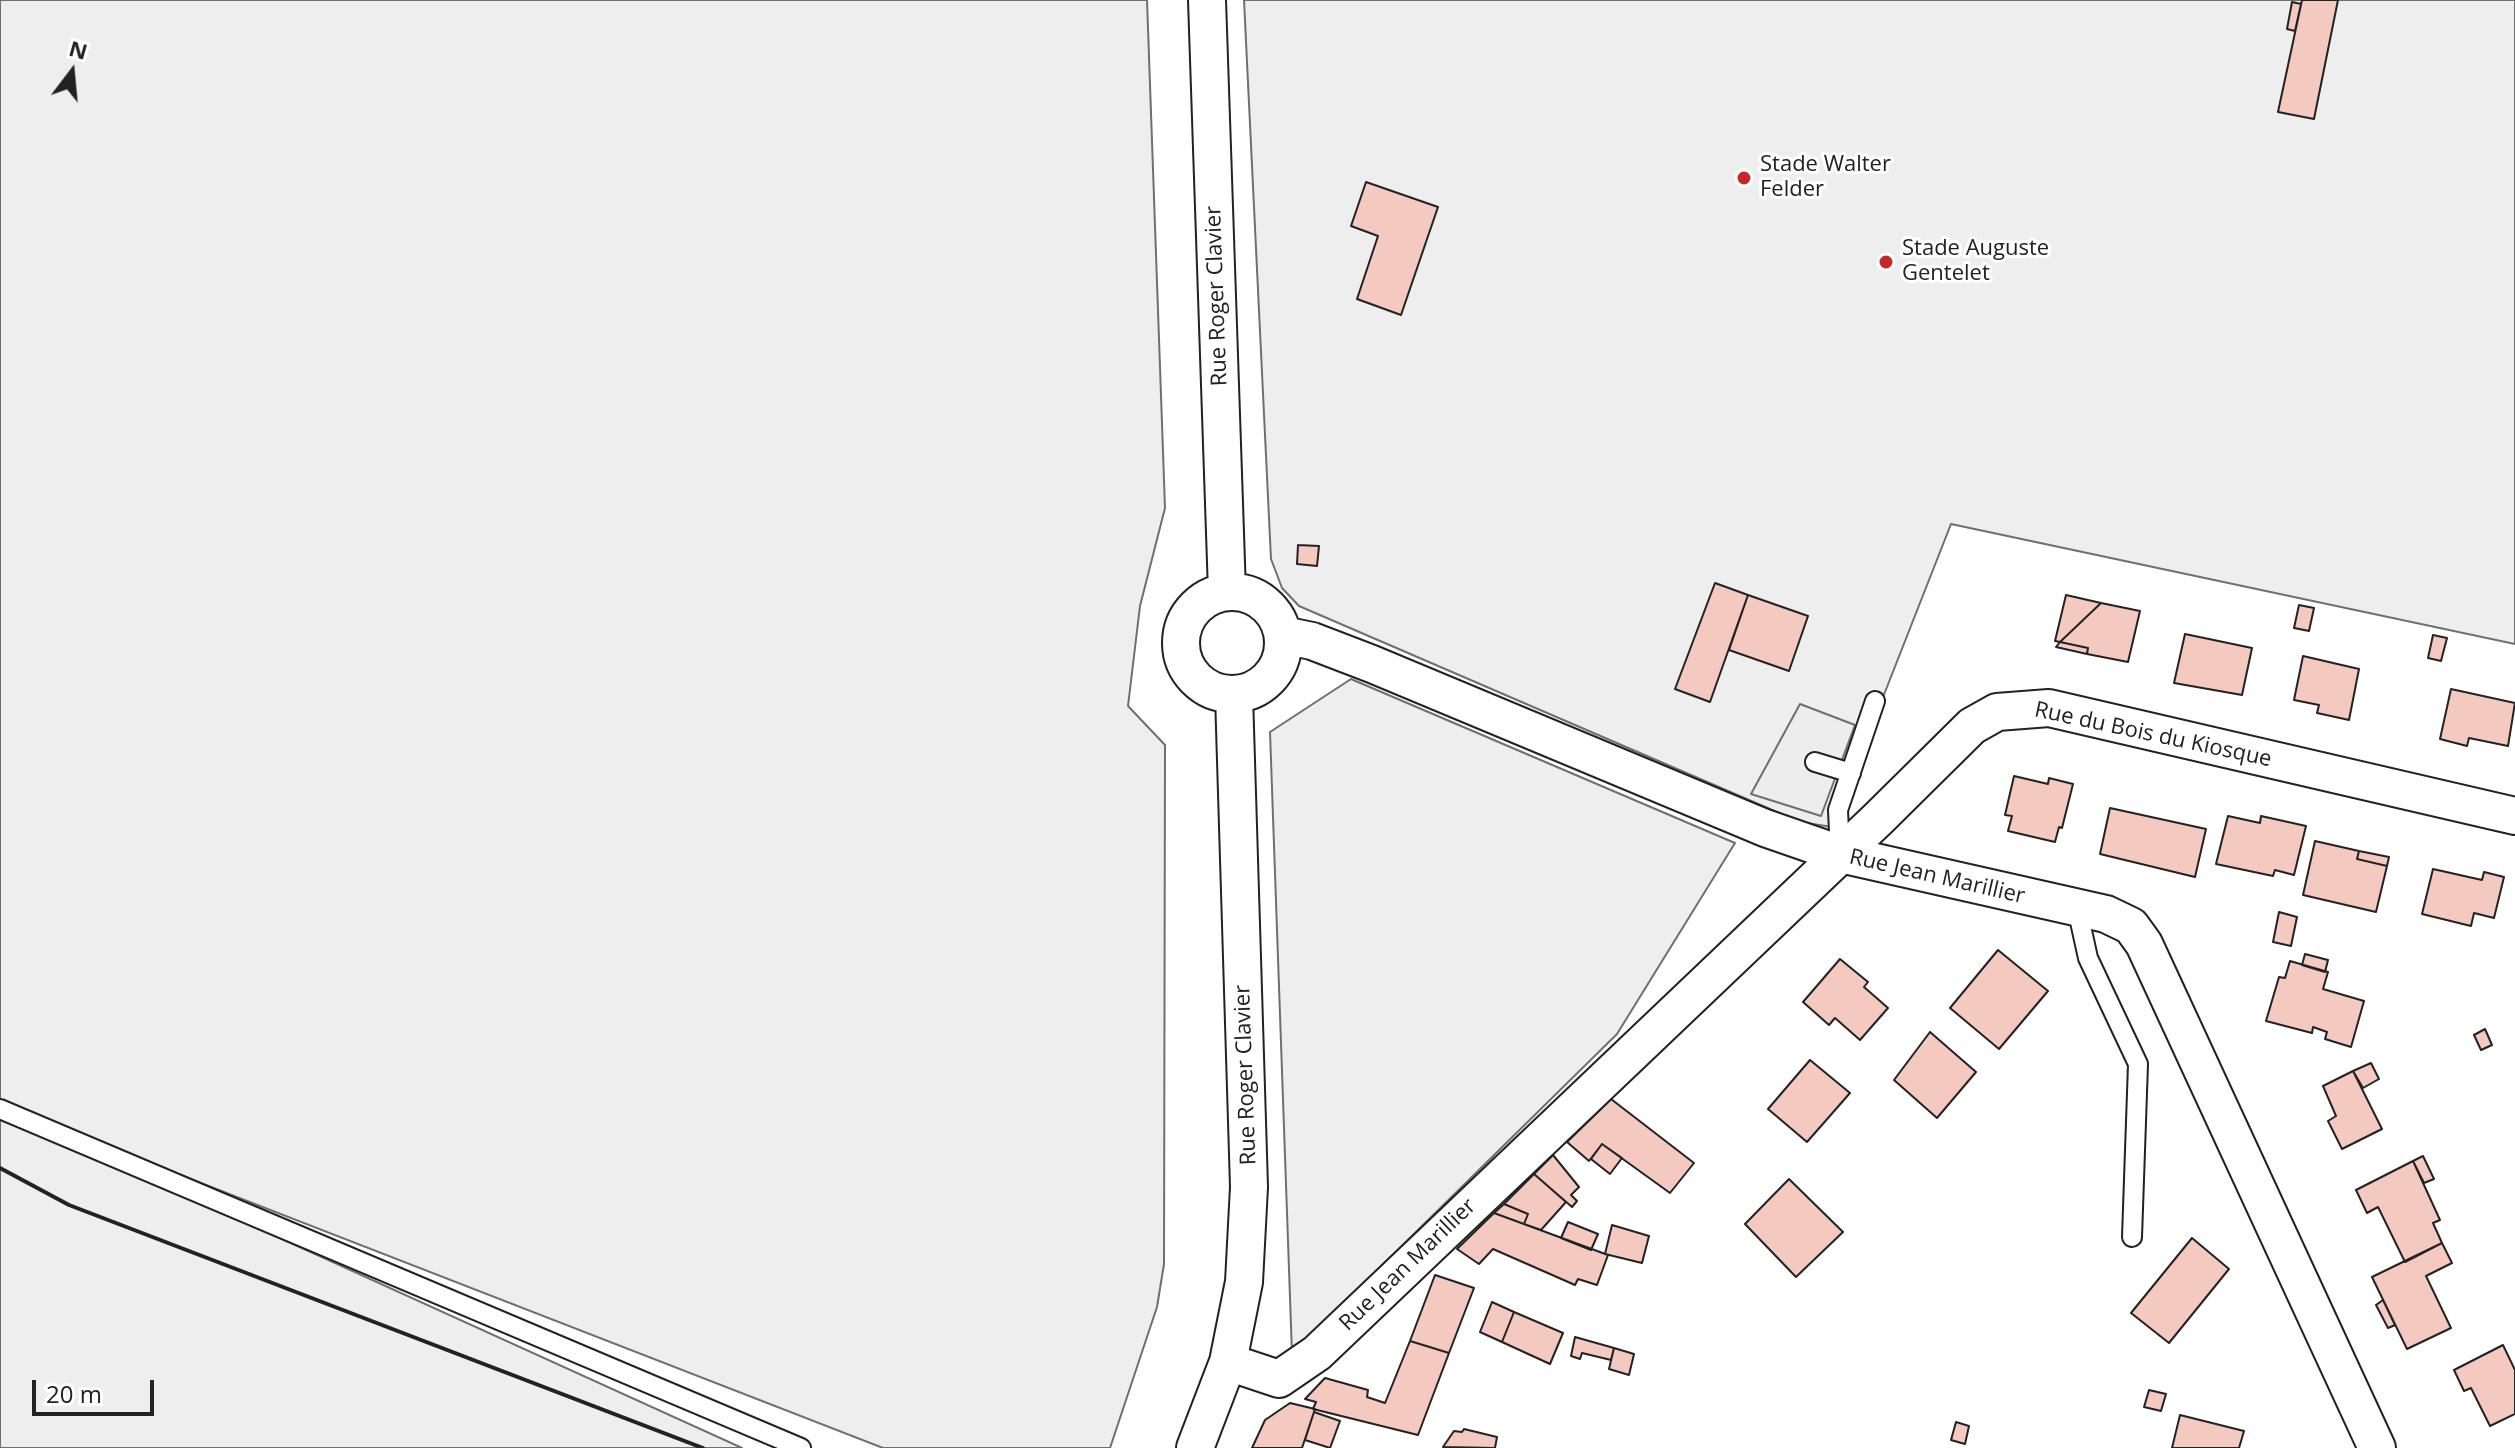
<!DOCTYPE html>
<html>
<head>
<meta charset="utf-8">
<style>
	body { margin:0 }
	#map { position:relative; width:2515px; height:1448px; overflow:hidden; background:#fff; font-family:"Open Sans",sans-serif }
	canvas { display:block }
	.north { position:absolute; left:32px; top:32px; width:80px; height:80px; -webkit-text-stroke:6px #fff; paint-order:stroke; rotate:16deg; font-size:22px; font-weight:700; line-height:32px; text-align:center; color:#222 }
	.north::after { content:''; display:block; margin:auto; width:28px; height:36px; background:#222; clip-path:polygon(50% 0,100% 100%,50% 72%,0 100%) }
	.scale { position:absolute; left:32px; top:1380px; width:122px; height:36px; box-sizing:border-box; border:4px solid #222; border-top:0; padding-left:10px; font-size:24px; line-height:28px; white-space:nowrap; color:#222; -webkit-text-stroke:6px #fff; paint-order:stroke }
</style>
</head>
<body>
<div id="map">
<canvas width="2515" height="1448"></canvas>
<div class="north">N</div>
<div class="scale">20 m</div>
</div>
<script>
const context = document.querySelector('canvas').getContext('2d');
context.lineJoin = 'round';
function fill(path, color) { context.fillStyle = color; context.fill(path, 'evenodd'); }
const toPath = rows => new Path2D(rows.map(r => 'M' + r).join(''));
function trace(path, color, width, dash) { context.strokeStyle = color; context.lineWidth = width; context.lineCap = dash ? 'butt' : 'round'; context.setLineDash(dash || []); context.stroke(path); }
function write(font, color, halo, rows, align = 'center') {
  context.font = font + ' "Open Sans",sans-serif'; context.lineWidth = 6; context.setLineDash([]); context.textBaseline = 'middle'; context.strokeStyle = halo; context.fillStyle = color; for (const [text, x, y, turn = 0] of rows) {
    context.save(); context.translate(x, y); context.rotate((+turn || 0) * Math.PI / 180); context.textAlign = isNaN(turn) ? turn : align; if (halo) context.strokeText(text, 0, 0); context.fillText(text, 0, 0); context.restore();
  }
}
const green = toPath([
	[0,0,1147,0,1165,508,1140,606,1128,706,1165,745,1164,1264,1157,1307,1110,1448,883,1448,0,1105,0,0],
	[1244,0,2515,0,2515,644,1951,524,1832,827,1800,822,1299,606,1282,588,1271,559,1244,0],
	[1351,679,1735,843,1617,1034,1292,1354,1270,732,1351,679],
	[0,1111,742,1448,0,1448,0,1111]
]);
const parking = toPath([
	[1800,704,1855,725,1821,816,1751,794,1800,704]
]);
const building = toPath([
	[2302,0,2338,0,2314,119,2278,112,2302,0],
	[2292,2,2301,4,2295,31,2287,29,2292,2],
	[1366,182,1438,207,1401,315,1357,299,1378,236,1351,226,1366,182],
	[1298,545,1319,546,1317,566,1297,564,1298,545],
	[1715,583,1748,595,1710,702,1675,689,1715,583],
	[1748,595,1808,616,1789,671,1729,650,1748,595],
	[2066,595,2101,603,2060,642,2055,641,2066,595],
	[2101,603,2140,611,2128,662,2087,654,2088,648,2060,642,2101,603],
	[2299,605,2314,608,2309,631,2294,628,2299,605],
	[2185,634,2252,648,2242,695,2174,683,2185,634],
	[2433,635,2447,638,2441,661,2428,658,2433,635],
	[2060,642,2088,648,2087,654,2056,647,2060,642],
	[2303,656,2359,669,2349,720,2317,713,2319,705,2294,700,2303,656],
	[2451,689,2515,703,2508,746,2469,738,2467,746,2440,739,2451,689],
	[2014,776,2048,784,2049,778,2073,784,2062,828,2059,827,2055,842,2008,831,2012,816,2005,815,2014,776],
	[2110,808,2206,829,2195,877,2100,854,2110,808],
	[2228,816,2260,823,2261,816,2306,826,2294,875,2275,870,2273,876,2216,864,2228,816],
	[2315,841,2359,851,2357,859,2387,866,2376,912,2303,895,2315,841],
	[2359,851,2389,857,2387,866,2357,859,2359,851],
	[2433,869,2482,880,2484,872,2504,877,2494,918,2474,913,2471,926,2422,914,2433,869],
	[2279,912,2297,917,2291,946,2273,942,2279,912],
	[1998,950,2048,991,1999,1049,1950,1008,1998,950],
	[2305,954,2328,960,2325,972,2302,965,2305,954],
	[1840,959,1868,982,1864,987,1888,1008,1860,1040,1835,1018,1829,1025,1803,1002,1840,959],
	[2290,961,2328,972,2323,989,2364,1001,2351,1047,2325,1039,2327,1032,2313,1027,2312,1033,2266,1021,2279,977,2285,978,2290,961],
	[2485,1029,2492,1045,2481,1050,2474,1035,2485,1029],
	[1930,1032,1976,1072,1937,1118,1894,1080,1930,1032],
	[1810,1060,1850,1093,1807,1142,1768,1109,1810,1060],
	[2371,1063,2379,1079,2363,1088,2353,1071,2371,1063],
	[2353,1071,2382,1129,2342,1149,2328,1121,2336,1116,2323,1086,2353,1071],
	[1611,1099,1694,1163,1670,1193,1602,1144,1589,1161,1567,1142,1611,1099],
	[1602,1144,1622,1158,1610,1174,1591,1159,1602,1144],
	[1553,1155,1579,1187,1571,1195,1577,1201,1572,1207,1534,1174,1553,1155],
	[2423,1156,2434,1179,2424,1183,2413,1161,2423,1156],
	[2413,1161,2440,1220,2433,1223,2442,1243,2405,1262,2378,1207,2367,1213,2356,1190,2413,1161],
	[1534,1174,1566,1202,1541,1230,1524,1224,1528,1214,1504,1204,1534,1174],
	[1789,1179,1843,1232,1796,1277,1745,1224,1789,1179],
	[1504,1204,1528,1214,1524,1224,1494,1213,1504,1204],
	[1494,1213,1608,1255,1597,1285,1578,1279,1575,1285,1493,1249,1479,1264,1457,1249,1494,1213],
	[1568,1222,1598,1234,1591,1250,1561,1238,1568,1222],
	[1612,1225,1649,1236,1642,1263,1605,1254,1612,1225],
	[2192,1238,2229,1269,2169,1343,2131,1313,2192,1238],
	[2442,1243,2452,1263,2426,1276,2451,1328,2407,1349,2372,1277,2442,1243],
	[1435,1275,1474,1288,1449,1353,1410,1341,1435,1275],
	[2383,1300,2395,1325,2388,1328,2376,1305,2383,1300],
	[1492,1302,1514,1312,1502,1342,1480,1332,1492,1302],
	[1514,1312,1563,1333,1550,1364,1502,1342,1514,1312],
	[1575,1337,1614,1348,1611,1360,1582,1353,1580,1359,1571,1356,1575,1337],
	[1410,1341,1449,1353,1418,1435,1313,1409,1316,1402,1305,1399,1325,1378,1368,1390,1367,1397,1385,1403,1410,1341],
	[2503,1345,2515,1370,2515,1414,2490,1426,2471,1388,2464,1391,2454,1370,2503,1345],
	[1614,1348,1634,1354,1629,1375,1609,1369,1614,1348],
	[2149,1390,2166,1394,2161,1411,2144,1407,2149,1390],
	[1290,1403,1315,1409,1302,1448,1252,1448,1265,1420,1290,1403],
	[1314,1412,1340,1421,1330,1448,1305,1440,1314,1412],
	[2180,1415,2244,1431,2239,1448,2172,1448,2180,1415],
	[1956,1422,1969,1426,1965,1444,1951,1440,1956,1422],
	[1464,1429,1497,1437,1495,1448,1443,1447,1454,1431,1462,1432,1464,1429]
]);
const service = toPath([
	[1815,762,1851,773],
	[1840,853,1838,810,1875,701],
	[2077,908,2088,958,2138,1064,2132,1237],
	[0,1109,801,1448]
]);
const minor = toPath([
	[1207,0,1227,592],
	'1181 643a51 51 0 1 1 102 0a51 51 0 1 1-102 0Z',
	[1283,635,1312,641,1372,664,1765,828,1840,854,2106,914,2131,926,2144,944,2377,1448],
	[1228,1362,1279,1379,1317,1353,1879,818,1972,726,1997,712,2049,708,2515,816],
	[1195,1448,1228,1362,1244,1282,1249,1187,1234,695]
]);
const wall = toPath([
	[0,1168,69,1205,703,1448]
]);
const markers = [
	[1744,178,8,"#c62828"],
	[1886,262,8,"#c62828"]
];
const poiNames = [
	["Stade Walter",1760,165],
	["Felder",1760,190],
	["Stade Auguste",1902,249],
	["Gentelet",1902,274]
];
const streetNames = [
	["Rue Roger Clavier",1217,296,-92],
	["Rue du Bois du Kiosque",2153,735,12],
	["Rue Jean Marillier",1937,877,13],
	["Rue Roger Clavier",1246,1075,-92],
	["Rue Jean Marillier",1408,1265,-44]
];
fill(green, '#eee');
trace(green, '#6f6f6f', 2);
fill(parking, '#ededed');
trace(parking, '#6f6f6f', 2);
fill(building, '#f3c9c0');
trace(building, '#222', 2);
trace(service, '#222', 22);
trace(minor, '#222', 40);
trace(service, '#fff', 18);
trace(minor, '#fff', 36);
trace(wall, '#222', 4);
for (const [x, y, r, color] of markers) { const dot = new Path2D(); dot.arc(x, y, r, 0, 2 * Math.PI); context.fillStyle = color; context.fill(dot); trace(dot, '#fff', 3); }
write('22px', '#222', '#fff', poiNames, 'left');
write('22px', '#222', '#fff', streetNames);
</script>
</body>
</html>
